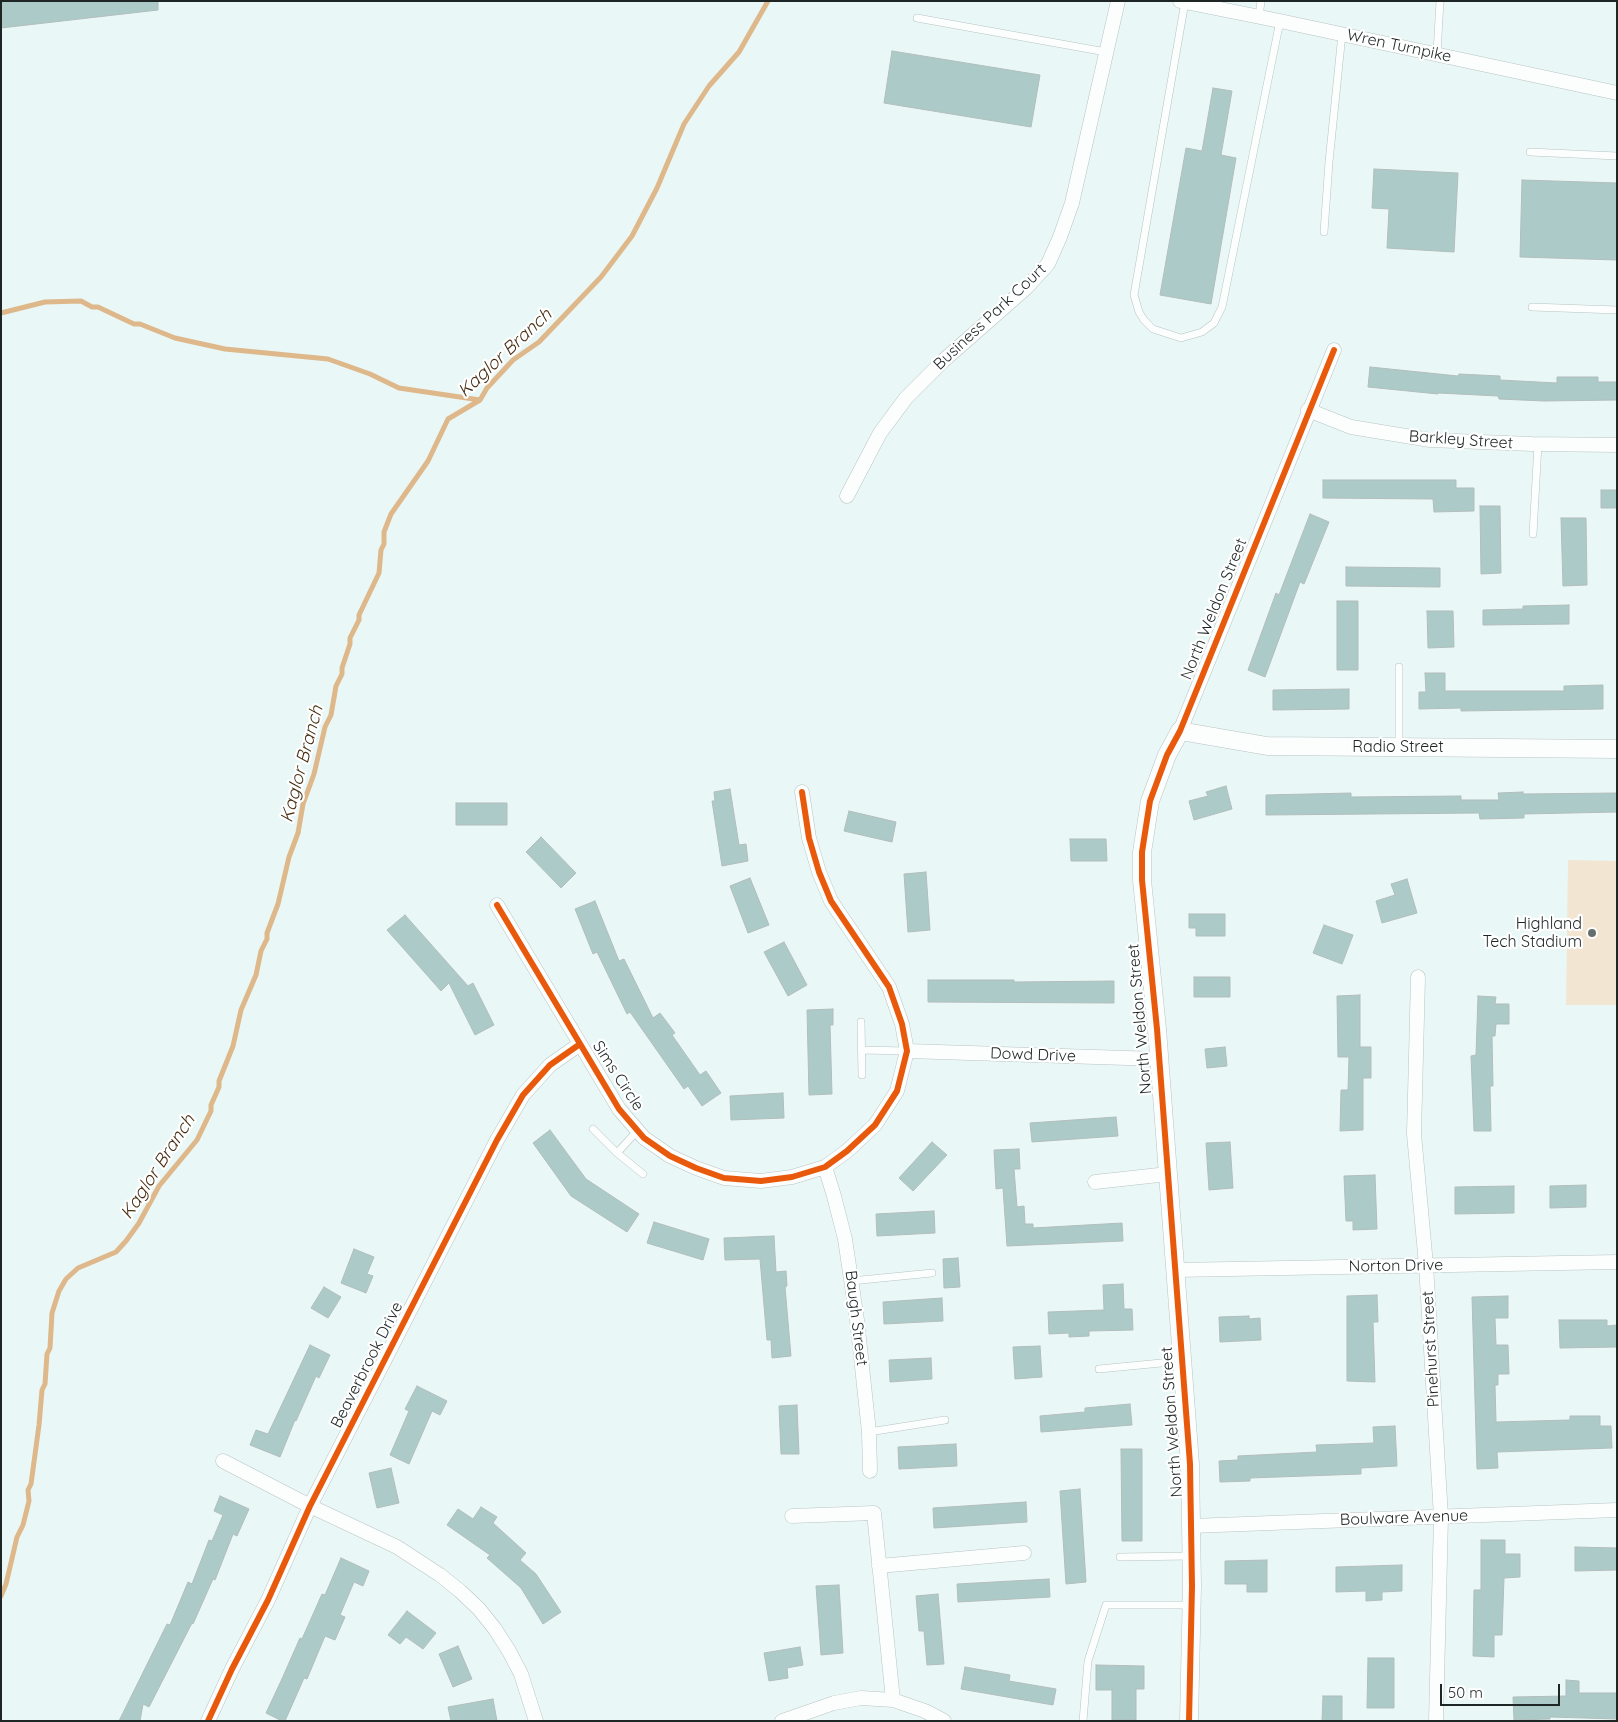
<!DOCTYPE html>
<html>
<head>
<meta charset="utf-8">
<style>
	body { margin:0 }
	#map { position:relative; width:1618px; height:1722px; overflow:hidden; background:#e9f8f6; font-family:Quicksand,sans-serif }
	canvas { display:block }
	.frame { position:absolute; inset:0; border:2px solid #1d2625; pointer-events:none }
	.scale { position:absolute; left:1440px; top:1684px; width:120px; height:22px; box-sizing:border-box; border:2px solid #1d2625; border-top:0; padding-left:6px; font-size:15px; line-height:18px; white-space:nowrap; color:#1d2625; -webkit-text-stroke:4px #fff; paint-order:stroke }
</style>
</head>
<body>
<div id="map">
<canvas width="1618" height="1722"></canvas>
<div class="frame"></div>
<div class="scale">50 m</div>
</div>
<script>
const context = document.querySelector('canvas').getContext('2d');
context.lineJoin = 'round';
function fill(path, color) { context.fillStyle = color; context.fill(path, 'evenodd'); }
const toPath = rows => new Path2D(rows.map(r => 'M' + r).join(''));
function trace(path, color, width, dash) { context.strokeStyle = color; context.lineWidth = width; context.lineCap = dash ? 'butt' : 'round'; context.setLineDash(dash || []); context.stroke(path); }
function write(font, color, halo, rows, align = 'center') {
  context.font = font + ' Quicksand,sans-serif'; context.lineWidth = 4.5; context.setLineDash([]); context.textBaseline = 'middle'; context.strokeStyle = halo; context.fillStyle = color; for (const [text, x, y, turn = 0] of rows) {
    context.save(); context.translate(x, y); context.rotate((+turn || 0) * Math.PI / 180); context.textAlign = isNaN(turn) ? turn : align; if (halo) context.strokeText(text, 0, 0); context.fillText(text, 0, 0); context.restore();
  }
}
const green = toPath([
	[1568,860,1617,861,1617,1005,1566,1005]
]);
const stream = toPath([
	[1,313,45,302,81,301,92,307,98,307,134,324,140,324,175,338,225,349,328,359,370,374,399,388,480,400],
	[1,1596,6,1584,17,1537,23,1525,29,1501,28,1490,31,1484,39,1425,42,1390,45,1384,47,1354,50,1348,52,1313,59,1291,66,1279,78,1268,116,1252,126,1241,139,1223,159,1186,197,1140,211,1111,211,1105,219,1087,219,1081,233,1046,241,1010,256,975,261,951,267,939,267,933,278,904,289,857,298,833,303,804,314,774,325,727,331,715,336,686,342,674,342,668,350,644,350,638,359,620,359,615,379,573,381,550,384,544,384,532,391,514,428,461,448,419,480,400,487,388,513,360,539,342,601,277,632,236,657,188,684,124,709,86,739,52,768,1]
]);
const building = toPath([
	[1,1,158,1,158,10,1,28,1,1],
	[892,51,1040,75,1031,127,884,103,892,51],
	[1213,88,1232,91,1221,155,1236,158,1211,304,1160,295,1186,148,1202,151,1213,88],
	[1374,169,1458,173,1454,252,1387,248,1389,209,1372,208,1374,169],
	[1522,180,1617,183,1617,260,1520,257,1522,180],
	[1370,367,1458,376,1459,374,1500,376,1500,380,1557,383,1557,377,1598,377,1598,382,1617,382,1617,400,1544,401,1499,399,1498,396,1438,393,1438,394,1368,387,1370,367],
	[1323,480,1456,480,1456,488,1474,488,1474,511,1434,512,1433,499,1323,498,1323,480],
	[1601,490,1617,490,1617,508,1601,508,1601,490],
	[1480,506,1500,506,1501,573,1481,574,1480,506],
	[1310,514,1329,522,1304,584,1300,582,1265,677,1248,670,1276,593,1279,595,1310,514],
	[1561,518,1586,518,1587,585,1563,586,1561,518],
	[1346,567,1440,568,1440,587,1346,586,1346,567],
	[1337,601,1358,601,1358,670,1337,670,1337,601],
	[1569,605,1569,624,1483,625,1483,610,1523,609,1523,606,1569,605],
	[1427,611,1453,611,1454,647,1428,648,1427,611],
	[1425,673,1445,673,1445,691,1564,691,1564,686,1603,685,1603,709,1461,711,1461,708,1419,709,1419,692,1426,692,1425,673],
	[1349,689,1349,709,1273,710,1273,690,1349,689],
	[1226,786,1232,809,1194,820,1189,801,1208,796,1206,792,1226,786],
	[730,789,739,845,746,844,748,861,722,866,712,801,715,801,714,792,730,789],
	[1523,792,1523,794,1617,793,1617,812,1524,814,1524,818,1480,819,1479,813,1266,815,1266,795,1351,793,1351,797,1461,796,1461,800,1499,800,1498,793,1523,792],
	[456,803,507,803,507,825,456,825,456,803],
	[849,811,896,822,892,842,844,831,849,811],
	[541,837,576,873,561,888,526,852,541,837],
	[1070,839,1106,839,1107,861,1071,861,1070,839],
	[926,872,930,930,908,932,904,874,926,872],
	[750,878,769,925,748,933,730,886,750,878],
	[1407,879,1417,913,1382,923,1376,901,1395,895,1391,884,1407,879],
	[595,901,619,961,624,959,653,1018,660,1013,675,1033,672,1035,700,1075,706,1071,721,1093,702,1106,688,1086,684,1089,630,1012,627,1014,597,952,593,954,575,909,595,901],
	[1189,914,1225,914,1225,936,1196,936,1196,928,1189,928,1189,914],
	[405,915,468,986,473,983,494,1025,475,1035,449,983,441,991,387,930,405,915],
	[1324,925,1353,935,1342,964,1313,953,1324,925],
	[784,942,807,985,788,996,764,952,784,942],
	[1194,977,1230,977,1230,997,1194,997,1194,977],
	[928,980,1014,980,1014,982,1114,981,1114,1003,928,1002,928,980],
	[1360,995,1360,1047,1371,1047,1371,1078,1363,1078,1363,1130,1340,1131,1341,1090,1348,1090,1349,1057,1338,1057,1337,996,1360,995],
	[1478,996,1496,997,1495,1004,1509,1004,1509,1024,1496,1024,1495,1036,1492,1036,1493,1086,1490,1086,1491,1131,1474,1131,1471,1056,1476,1055,1478,996],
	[833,1009,833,1025,830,1025,832,1094,809,1095,807,1010,833,1009],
	[1225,1047,1227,1066,1207,1068,1205,1049,1225,1047],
	[783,1093,784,1118,731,1120,730,1096,783,1093],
	[1116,1117,1118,1136,1032,1142,1030,1123,1116,1117],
	[550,1130,586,1179,639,1214,627,1232,571,1196,533,1143,550,1130],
	[932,1142,947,1155,913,1191,899,1178,932,1142],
	[1230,1142,1233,1188,1209,1190,1206,1143,1230,1142],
	[1019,1149,1020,1169,1014,1169,1017,1207,1024,1206,1025,1224,1033,1224,1033,1228,1122,1223,1123,1241,1007,1246,1003,1188,996,1189,994,1150,1019,1149],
	[1375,1175,1377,1229,1353,1230,1353,1221,1346,1221,1344,1176,1375,1175],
	[1586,1185,1586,1207,1550,1208,1550,1186,1586,1185],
	[1514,1186,1514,1213,1455,1214,1455,1187,1514,1186],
	[934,1211,935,1233,877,1236,876,1214,934,1211],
	[654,1222,709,1239,703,1260,647,1243,654,1222],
	[774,1236,776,1272,786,1271,787,1286,785,1287,791,1356,772,1358,771,1340,767,1340,760,1259,725,1260,724,1238,774,1236],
	[354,1249,374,1257,367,1274,373,1276,366,1293,341,1283,354,1249],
	[958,1258,960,1287,944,1288,943,1259,958,1258],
	[1123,1284,1124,1309,1132,1309,1133,1330,1089,1331,1089,1336,1069,1337,1069,1333,1049,1334,1048,1312,1104,1310,1103,1285,1123,1284],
	[324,1287,341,1297,328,1318,311,1308,324,1287],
	[1377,1295,1378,1322,1373,1322,1375,1382,1347,1381,1347,1296,1377,1295],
	[1508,1296,1508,1318,1495,1318,1496,1345,1508,1345,1509,1374,1498,1374,1498,1385,1495,1385,1496,1422,1570,1420,1570,1416,1600,1416,1600,1426,1611,1426,1612,1448,1497,1452,1498,1468,1477,1469,1472,1297,1508,1296],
	[942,1298,943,1321,884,1324,883,1302,942,1298],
	[1249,1316,1249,1319,1260,1318,1261,1340,1220,1342,1219,1317,1249,1316],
	[1559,1320,1607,1320,1607,1326,1617,1325,1617,1347,1560,1348,1559,1320],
	[310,1345,330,1355,319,1378,316,1376,296,1421,295,1420,280,1457,250,1445,256,1430,268,1434,310,1345],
	[1040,1346,1042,1377,1015,1379,1013,1347,1040,1346],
	[931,1358,932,1379,890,1382,889,1360,931,1358],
	[417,1386,447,1401,440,1415,432,1411,409,1464,390,1455,409,1411,405,1409,417,1386],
	[1130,1404,1132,1425,1041,1432,1040,1416,1085,1412,1085,1408,1130,1404],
	[797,1405,799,1454,781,1454,779,1406,797,1405],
	[1395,1426,1397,1466,1361,1468,1361,1474,1250,1478,1250,1481,1220,1482,1219,1461,1238,1460,1238,1456,1317,1452,1316,1445,1374,1443,1373,1427,1395,1426],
	[956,1444,957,1466,899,1469,898,1447,956,1444],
	[1121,1449,1142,1449,1142,1541,1122,1541,1121,1449],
	[391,1468,399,1503,377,1508,369,1473,391,1468],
	[1080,1489,1086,1582,1066,1584,1060,1491,1080,1489],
	[220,1496,249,1509,237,1536,233,1534,215,1580,213,1579,193,1624,192,1623,149,1707,143,1704,140,1721,119,1721,167,1624,170,1625,188,1582,192,1584,209,1540,212,1541,223,1515,214,1511,220,1496],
	[1026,1502,1027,1522,934,1528,933,1508,1026,1502],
	[481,1507,497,1517,493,1523,526,1553,520,1560,536,1574,561,1612,543,1624,521,1588,487,1558,490,1555,447,1525,458,1509,473,1519,481,1507],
	[1481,1540,1505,1540,1505,1554,1520,1554,1520,1577,1504,1578,1502,1635,1494,1635,1494,1657,1473,1656,1474,1590,1481,1590,1481,1540],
	[1575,1547,1617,1548,1617,1570,1575,1571,1575,1547],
	[341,1558,369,1571,363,1586,354,1582,340,1615,345,1617,335,1640,325,1636,307,1679,304,1678,285,1721,282,1721,266,1713,281,1681,300,1638,302,1639,322,1594,325,1595,341,1558],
	[1267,1560,1267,1592,1247,1592,1247,1584,1225,1584,1225,1561,1267,1560],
	[1402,1565,1402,1591,1382,1592,1382,1600,1366,1601,1366,1591,1336,1592,1336,1567,1402,1565],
	[1049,1579,1050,1597,958,1602,957,1584,1049,1579],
	[839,1585,843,1653,821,1655,816,1586,839,1585],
	[938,1594,944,1664,927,1665,924,1631,919,1631,916,1596,938,1594],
	[407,1611,436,1633,423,1649,406,1637,400,1644,388,1635,407,1611],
	[458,1646,472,1679,453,1687,439,1654,458,1646],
	[800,1647,803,1665,787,1668,788,1678,769,1681,764,1653,800,1647],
	[1368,1658,1394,1658,1394,1708,1367,1708,1368,1658],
	[1096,1665,1144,1666,1144,1689,1136,1689,1136,1720,1112,1720,1112,1690,1096,1690,1096,1665],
	[965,1667,1010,1675,1009,1681,1056,1689,1053,1705,961,1689,965,1667],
	[1566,1680,1579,1681,1579,1693,1617,1693,1617,1719,1550,1717,1550,1719,1514,1720,1513,1697,1566,1696,1566,1680],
	[1323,1696,1342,1696,1342,1721,1322,1721,1323,1696],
	[493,1699,497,1721,451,1721,448,1707,493,1699]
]);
const service = toPath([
	[1185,2,1134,295,1139,312,1144,320,1153,329,1181,338,1202,332,1214,323,1222,307,1280,21],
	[1259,17,1261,1],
	[917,18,1106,52],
	[1437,54,1440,1],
	[1530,152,1617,156],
	[1324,232,1329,162,1342,34],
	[1532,307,1617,310],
	[1533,534,1538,444],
	[1399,667,1399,747],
	[861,1022,862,1075],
	[862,1050,907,1051],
	[593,1129,617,1153,638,1130],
	[617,1153,643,1174],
	[851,1281,932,1273],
	[1099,1369,1182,1361],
	[869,1432,945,1420],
	[1120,1557,1192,1556],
	[1083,1721,1088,1661,1106,1605,1192,1605]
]);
const minor = toPath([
	[1180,1,1280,21,1617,93],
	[1308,410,1351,427,1430,440,1532,444,1617,445],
	[847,496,880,433,906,398,944,360,1026,288,1048,264,1060,237,1072,203,1118,1],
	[1180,731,1334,350],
	[497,905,619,1109,644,1138,670,1156,696,1168,724,1178,761,1181,792,1177,825,1167,847,1151,875,1125,897,1091,907,1051,902,1024,889,987,831,901,819,872,809,838,802,792],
	[1418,977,1414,1134,1426,1265,1441,1517,1436,1721],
	[907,1051,1158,1059],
	[825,1167,834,1196,845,1239,857,1320,869,1432,870,1471],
	[1095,1182,1168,1174],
	[1175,1270,1617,1262],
	[223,1461,310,1506,397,1547,440,1575,460,1591,479,1609,495,1629,509,1651,521,1674,536,1721],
	[792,1516,874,1513,893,1700],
	[1191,1526,1617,1510],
	[879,1566,1024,1553],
	[208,1721,232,1669,268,1600,310,1506,497,1140,523,1095,550,1065,580,1044],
	[782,1721,834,1703,861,1698,893,1700,925,1711,944,1721]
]);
const tertiary = toPath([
	[1189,1721,1192,1586,1190,1464,1157,1029,1142,880,1142,852,1150,801,1167,755,1180,731,1267,746,1617,749]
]);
const cycleway = toPath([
	[497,905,619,1109,644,1138,670,1156,696,1168,724,1178,761,1181,792,1177,825,1167,847,1151,875,1125,897,1091,907,1051,902,1024,889,987,831,901,819,872,809,838,802,792],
	[208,1721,232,1669,268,1600,310,1506,497,1140,523,1095,550,1065,580,1044],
	[1189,1721,1192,1586,1190,1464,1157,1029,1142,880,1142,852,1150,801,1167,755,1180,731,1334,350]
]);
const markers = [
	[1592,933,5,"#64706e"]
];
const streetNames = [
	["Wren Turnpike",1399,46,12],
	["Business Park Court",990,317,-43],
	["Barkley Street",1461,440,4],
	["North Weldon Street",1214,609,-68],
	["Radio Street",1398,747],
	["North Weldon Street",1140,1019,-95],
	["Dowd Drive",1033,1055,2],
	["Sims Circle",618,1076,57],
	["Norton Drive",1396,1266,-1],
	["Baugh Street",856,1318,83],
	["Pinehurst Street",1431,1349,-93],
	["Beaverbrook Drive",367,1365,-63],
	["North Weldon Street",1172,1422,-94],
	["Boulware Avenue",1404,1518,-2]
];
const poiNames = [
	["Highland",1582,924],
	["Tech Stadium",1582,942]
];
const waterNames = [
	["Kaglor Branch",505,353,-43],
	["Kaglor Branch",302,764,-75],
	["Kaglor Branch",158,1167,-57]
];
fill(green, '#f2e5d1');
trace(stream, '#deb88a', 5);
fill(building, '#accbc8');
trace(building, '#b2bdbc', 1);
trace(service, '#b8c3c2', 8);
trace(minor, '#b8c3c2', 15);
trace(tertiary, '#b8c3c2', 19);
trace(service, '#fcfefe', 7);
trace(minor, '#fcfefe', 14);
trace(tertiary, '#fcfefe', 18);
trace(cycleway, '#e8590c', 6);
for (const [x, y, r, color] of markers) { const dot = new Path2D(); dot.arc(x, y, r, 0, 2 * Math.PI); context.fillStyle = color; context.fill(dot); trace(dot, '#fff', 2); }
write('16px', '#1d2625', '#fff', streetNames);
write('16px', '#1d2625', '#fff', poiNames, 'right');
write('italic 18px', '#472e12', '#fff', waterNames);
</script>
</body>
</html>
